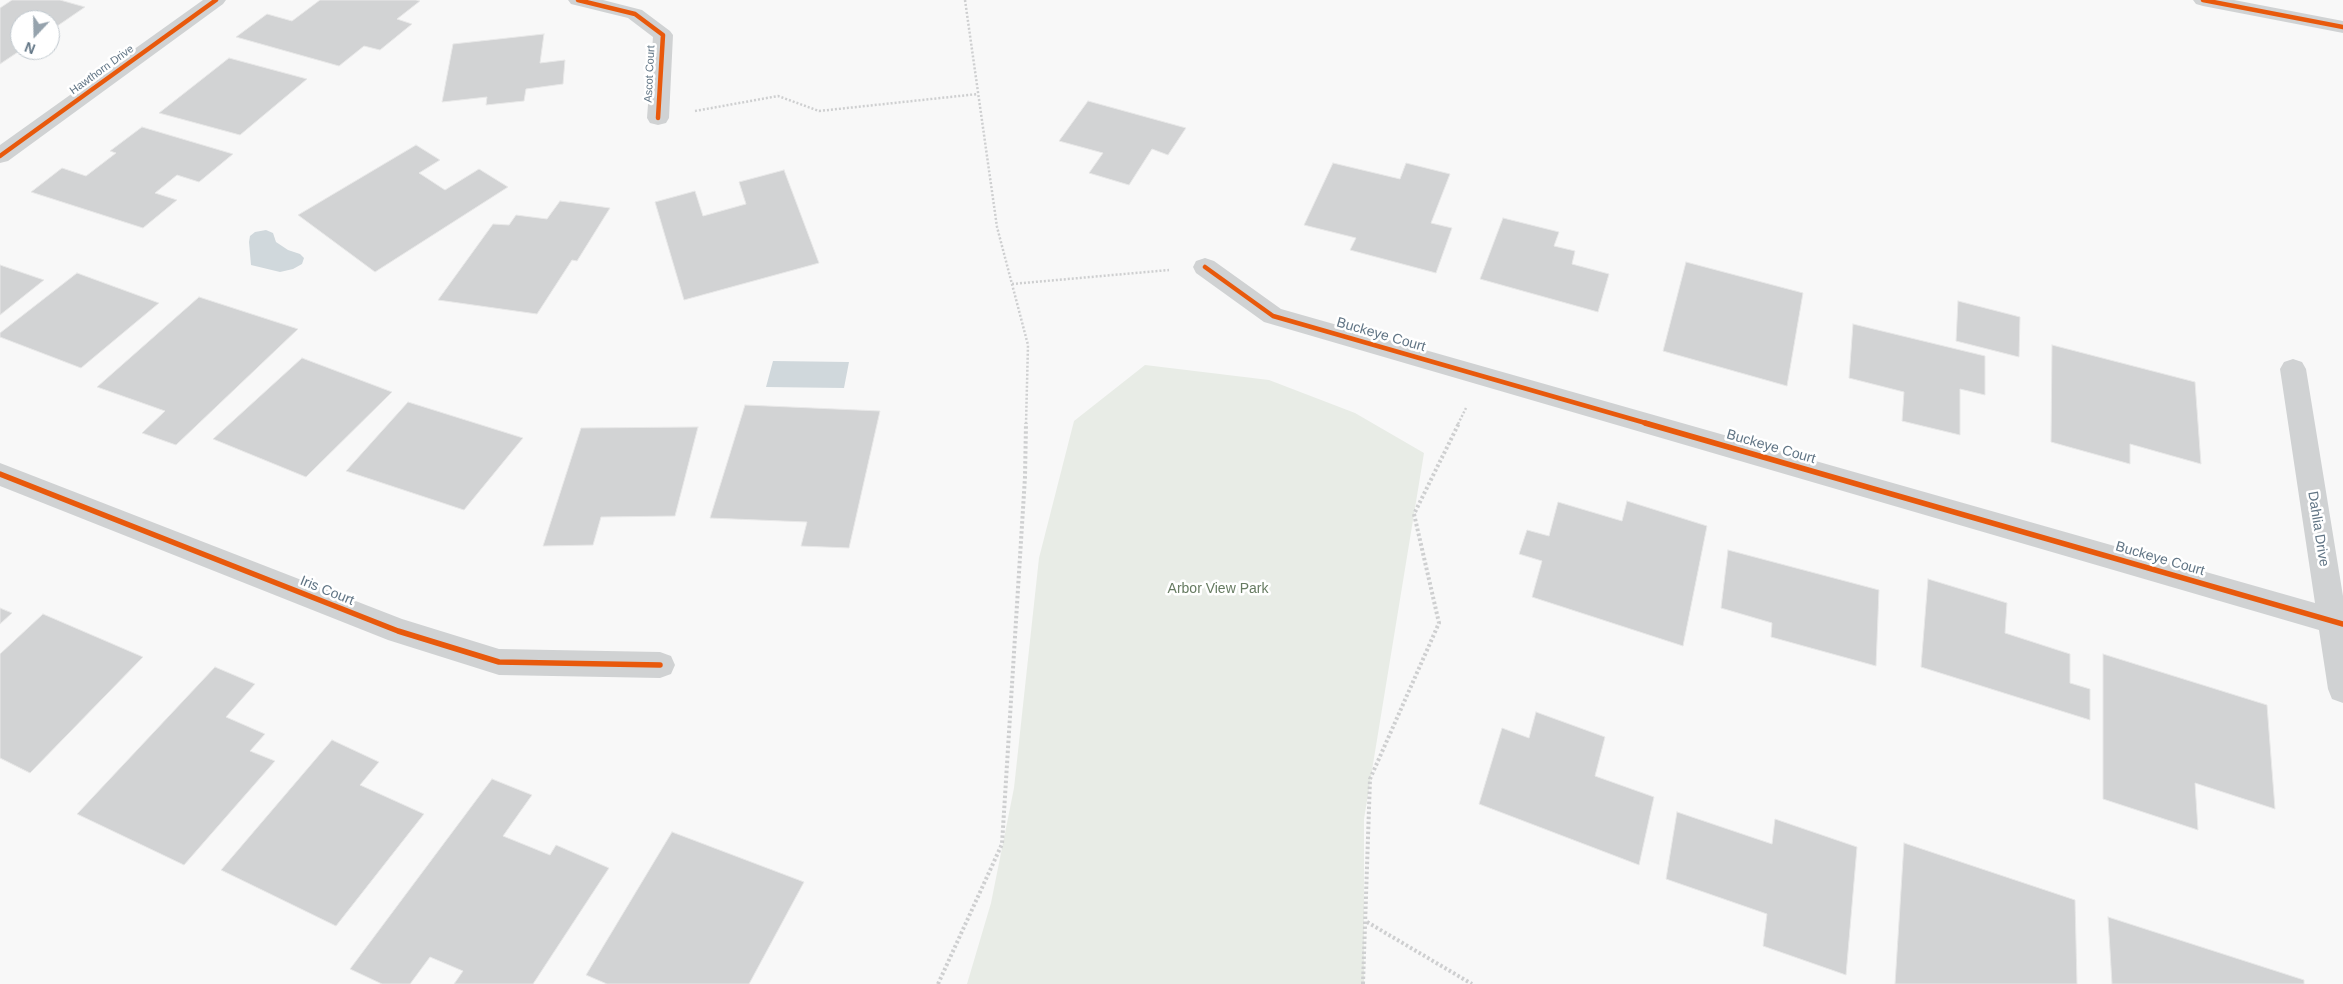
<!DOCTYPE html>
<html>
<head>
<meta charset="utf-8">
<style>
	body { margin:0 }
	#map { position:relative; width:2343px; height:984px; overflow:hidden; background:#f8f8f8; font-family:Helvetica,sans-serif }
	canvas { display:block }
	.north { position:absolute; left:10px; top:10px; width:50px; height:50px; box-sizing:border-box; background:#fff; border:1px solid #c0c8ce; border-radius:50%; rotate:201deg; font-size:14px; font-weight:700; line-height:20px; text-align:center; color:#617585 }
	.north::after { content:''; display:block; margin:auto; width:18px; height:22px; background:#96a3ad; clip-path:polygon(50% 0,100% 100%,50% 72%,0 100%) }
</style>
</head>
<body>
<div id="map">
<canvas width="2343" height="984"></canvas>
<div class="north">N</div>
</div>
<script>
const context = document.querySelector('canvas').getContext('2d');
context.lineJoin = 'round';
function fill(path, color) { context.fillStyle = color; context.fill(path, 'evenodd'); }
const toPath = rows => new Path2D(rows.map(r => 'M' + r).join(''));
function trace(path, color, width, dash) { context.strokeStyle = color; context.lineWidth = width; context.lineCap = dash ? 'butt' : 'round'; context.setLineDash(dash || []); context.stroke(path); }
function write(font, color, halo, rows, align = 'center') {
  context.font = font + ' Helvetica,sans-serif'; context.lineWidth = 5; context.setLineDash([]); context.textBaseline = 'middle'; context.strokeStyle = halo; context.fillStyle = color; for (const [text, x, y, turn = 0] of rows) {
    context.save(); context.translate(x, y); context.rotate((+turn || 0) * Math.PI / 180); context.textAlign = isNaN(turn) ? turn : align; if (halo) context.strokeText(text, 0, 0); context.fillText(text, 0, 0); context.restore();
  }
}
const green = toPath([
	[1145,365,1269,380,1355,413,1424,453,1364,819,1364,984,967,984,991,903,1014,788,1039,558,1074,421]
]);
const water = toPath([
	[266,230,273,233,276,242,288,250,300,254,304,258,302,264,293,269,280,272,251,265,249,242,250,236,255,232],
	[773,361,849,362,844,388,766,387]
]);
const building = toPath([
	[12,0,60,0,85,7,50,31,50,20,20,20,21,50,0,64,0,8,12,0],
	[320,0,416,0,420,1,397,19,412,24,380,50,364,46,339,66,236,37,267,14,292,21,320,0],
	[544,34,540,63,565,60,563,84,526,89,524,101,486,105,487,97,442,102,453,44,544,34],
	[229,58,307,79,240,135,159,113,229,58],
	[1088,101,1186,128,1168,155,1152,149,1129,185,1089,173,1103,153,1059,141,1088,101],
	[142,127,233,154,199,182,177,175,155,193,177,200,143,228,31,192,62,168,86,176,116,153,110,151,142,127],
	[416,145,440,160,419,173,445,190,479,169,508,187,375,272,298,215,416,145],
	[1333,163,1400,179,1406,163,1450,174,1431,223,1452,228,1436,273,1350,250,1356,238,1304,225,1333,163],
	[784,170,819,263,684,300,655,202,695,191,703,216,746,204,739,182,784,170],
	[560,201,610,208,577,261,572,260,537,314,438,300,493,224,509,225,516,215,547,219,560,201],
	[1503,218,1559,232,1554,246,1575,251,1572,264,1609,274,1598,312,1480,279,1503,218],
	[1686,262,1803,293,1787,386,1663,351,1686,262],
	[0,265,44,280,0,315,0,265],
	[77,273,159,303,81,368,0,337,0,333,77,273],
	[199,297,298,329,176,445,142,433,165,411,97,387,199,297],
	[1958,301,2020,317,2019,357,1956,341,1958,301],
	[1853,324,1985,356,1985,395,1960,389,1960,435,1902,421,1904,392,1849,378,1853,324],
	[2052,345,2195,382,2201,464,2130,444,2130,464,2051,442,2052,345],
	[302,358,392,392,306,477,213,439,302,358],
	[408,402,523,438,464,510,346,471,408,402],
	[745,405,880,411,849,548,801,546,807,522,710,518,745,405],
	[698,427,675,516,601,517,593,545,543,546,581,428,698,427],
	[1627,501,1707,526,1683,646,1532,597,1542,561,1519,554,1527,530,1549,536,1558,502,1622,521,1627,501],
	[1728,550,1879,590,1876,666,1771,637,1772,623,1721,608,1728,550],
	[1928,579,2007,603,2005,633,2070,654,2070,683,2090,689,2090,720,1921,667,1928,579],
	[0,608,12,613,0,624,0,608],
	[43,614,143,657,30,773,0,758,0,654,43,614],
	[2103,654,2267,705,2275,809,2195,783,2198,830,2103,799,2103,654],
	[215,667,255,684,226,717,265,734,250,751,275,761,184,865,77,814,215,667],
	[1536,712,1605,737,1595,776,1654,797,1639,865,1479,804,1502,728,1529,738,1536,712],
	[332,740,379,762,360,785,424,814,336,926,221,870,332,740],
	[492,779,532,795,503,836,550,855,556,845,609,868,533,984,454,984,463,971,430,957,410,984,382,984,350,969,492,779],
	[1677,812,1772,844,1775,819,1857,847,1846,975,1763,946,1767,914,1666,879,1677,812],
	[672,832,804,882,749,984,607,984,586,975,672,832],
	[1904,843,2075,900,2077,984,1895,984,1904,843],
	[2108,917,2304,980,2304,984,2112,984,2108,917]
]);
const pathFar1 = toPath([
	[965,0,997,227,1028,345,1026,424],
	[695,111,778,96,819,111,978,94],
	[1012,284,1169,270],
	[1458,424,1466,408]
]);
const path = toPath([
	[1367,922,1472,984],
	[938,984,1002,844,1025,477,1026,423],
	[1363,984,1370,779,1439,623,1414,514,1459,423]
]);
const street = toPath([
	[203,0,226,0,223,4,8,161,0,163,0,145,203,0],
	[568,0,603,0,642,10,670,31,673,35,669,118,666,123,658,125,650,123,647,118,653,37,628,18,571,4,568,0],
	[2193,0,2234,0,2343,21,2343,33,2203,6,2196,4,2193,0],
	[1205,258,1214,261,1281,309,2315,603,2280,369,2284,362,2293,359,2302,362,2306,369,2343,596,2343,703,2332,699,2328,689,2319,630,1264,322,1196,273,1193,267,1196,261,1205,258],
	[0,463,402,619,499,649,660,652,671,656,675,665,671,674,660,678,499,675,388,640,0,486,0,463]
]);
const cyclewayFar1 = toPath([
	[578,0,635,14,663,35,658,118],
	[2203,0,2343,27],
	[0,156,216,0],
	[1205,267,1273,316,1649,424]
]);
const cycleway = toPath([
	[1645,423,2343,624],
	[0,474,398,631,499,662,660,665]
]);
const farStreetnames = [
	["Hawthorn Drive",102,70,-36],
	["Ascot Court",650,74,-87]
];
const streetNames = [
	["Buckeye Court",1381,335,16],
	["Buckeye Court",1771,447,16],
	["Dahlia Drive",2318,529,81],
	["Buckeye Court",2160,559,16],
	["Iris Court",327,591,22]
];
const parkNames = [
	["Arbor View Park",1218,589]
];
fill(green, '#e8ece6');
fill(water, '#d0d8dc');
fill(building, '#d2d3d4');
trace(building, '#e8e8e8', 1);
trace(pathFar1, '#cecfd0', 2.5, [2, 2]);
trace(path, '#cecfd0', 4, [2.5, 2.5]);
fill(street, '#d0d2d3');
trace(cyclewayFar1, '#e8590c', 4.5);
trace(cycleway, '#e8590c', 5.5);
write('11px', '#617585', '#fff', farStreetnames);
write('14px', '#617585', '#fff', streetNames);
write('14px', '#667b61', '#fff', parkNames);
</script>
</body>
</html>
